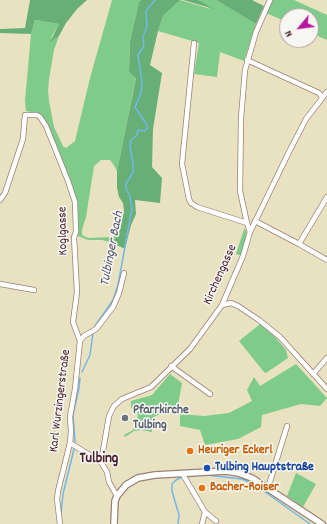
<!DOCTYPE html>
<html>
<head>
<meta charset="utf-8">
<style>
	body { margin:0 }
	#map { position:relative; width:327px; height:524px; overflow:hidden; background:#e9e2c1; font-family:Dekko,sans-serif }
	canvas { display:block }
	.north { position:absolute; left:279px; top:8px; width:40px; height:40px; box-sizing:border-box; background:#f6f6f2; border:1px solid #b1a0a2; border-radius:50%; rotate:241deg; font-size:11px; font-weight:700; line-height:16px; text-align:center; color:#4a1f2b }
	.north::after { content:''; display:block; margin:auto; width:14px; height:18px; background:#b5179e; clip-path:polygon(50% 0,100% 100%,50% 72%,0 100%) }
</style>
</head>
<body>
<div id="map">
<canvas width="327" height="524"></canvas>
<div class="north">N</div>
</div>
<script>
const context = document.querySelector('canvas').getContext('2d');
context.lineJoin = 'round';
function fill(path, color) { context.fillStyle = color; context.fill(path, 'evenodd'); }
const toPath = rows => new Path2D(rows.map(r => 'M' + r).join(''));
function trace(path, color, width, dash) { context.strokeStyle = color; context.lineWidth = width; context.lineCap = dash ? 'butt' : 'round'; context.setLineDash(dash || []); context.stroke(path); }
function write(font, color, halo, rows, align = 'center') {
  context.font = font + ' Dekko,sans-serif'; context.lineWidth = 3; context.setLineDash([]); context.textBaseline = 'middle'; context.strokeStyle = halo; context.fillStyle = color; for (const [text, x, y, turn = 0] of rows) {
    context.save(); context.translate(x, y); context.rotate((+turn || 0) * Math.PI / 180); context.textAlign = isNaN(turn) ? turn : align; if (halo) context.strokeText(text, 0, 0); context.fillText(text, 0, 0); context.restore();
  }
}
const green = toPath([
	[112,0,141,0,139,2,130,41,129,72,136,77,117,171,113,164,110,160,101,160,94,166,86,217,82,230,82,235,88,238,113,237,120,230,113,243,102,240,88,240,78,236,78,207,73,189,44,121,35,113,26,111,25,101,31,34,35,20,59,24,52,36,51,41,59,36,54,50,49,79,48,91,49,101,54,127,63,146,66,148,75,141,90,78],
	[180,0,211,9,198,0,216,0,256,24,244,61,220,52,217,77,194,74,199,43,158,31,163,16],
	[273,0,294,0,327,15,327,40,311,33,311,16,287,16,287,22,266,13],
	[244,229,246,230,247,237,242,256,236,254],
	[260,324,275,337,286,350,288,358,266,373,264,372,239,341],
	[296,364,327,398,320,406,301,404,262,415,261,427,238,439,205,445,200,430,180,426,180,414,204,416,229,413,252,401,247,390,254,377,260,386],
	[170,374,182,383,177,411,170,409,152,418,152,432,141,430,134,431,125,437,124,435,133,430,138,415,137,412,131,408,131,401,152,395],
	[296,473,316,484,303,507,287,496]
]);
const forest = toPath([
	[30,0,87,0,77,9,66,23,59,36,50,42,59,24,35,20,31,34,0,33,0,29,25,28],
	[141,0,180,0,163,16,158,31,150,65,162,73,153,129,152,167,162,178,160,203,135,200,136,214,131,225,125,249,113,243,120,230,124,211,123,203,119,197,117,188,117,171,136,78,129,72,130,41,139,2],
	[183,0,198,0,214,9],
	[216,0,252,0,264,6,256,24]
]);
const stream = toPath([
	[95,326,113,300,118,285,132,208,130,197,126,188,126,184,133,172,133,163,130,147,131,140,137,135,138,130,144,131,147,129,147,125,135,107,141,93,142,82,138,55,144,46,143,37,147,26,146,11,149,7,155,0],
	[82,372,90,355,93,333],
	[75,442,73,415,79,388,80,378],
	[206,475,242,479,254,484,310,524],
	[186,477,202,475],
	[61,513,63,494,74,449],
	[178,524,179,515,172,491,172,484,176,480,182,477]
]);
const minor = toPath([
	[194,43,182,164,189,199,191,203,197,207,247,223],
	[247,60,319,93,322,97],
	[0,200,5,193,23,139,25,115,37,115,40,117,46,126,68,181,75,202,76,232,74,237,77,292,73,322,80,341],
	[255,221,299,244,327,260],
	[250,232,247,223,240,191,241,118,245,70,256,32,270,0],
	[299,244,327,197],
	[0,284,34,290],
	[222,305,231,303,238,306,259,320,280,337,327,389],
	[171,366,210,394],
	[313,374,327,358],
	[70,443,101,462,107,472,109,482,117,496],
	[101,462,109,416,114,406,122,399,151,387,190,349,222,305,243,256,250,232,289,152,306,119,327,92],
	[182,473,205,512,216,521],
	[268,488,287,426],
	[60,524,57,499,58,491,70,443,71,431,70,417,75,389,80,341,84,336,96,329,113,307,119,293,124,273],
	[202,524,205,512]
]);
const tertiary = toPath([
	[114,524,115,501,117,496,126,485,138,478,155,475,226,471,238,473,252,478,322,524]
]);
const markers = [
	[125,418,4,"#6b7280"],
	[190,451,4,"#e8710a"],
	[207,468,4,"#1a4fb4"],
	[202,488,4,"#e8710a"]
];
const streetNames = [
	["Koglgasse",64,231,-91],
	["Kirchengasse",221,275,-66],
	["Karl Wurzingerstraße",61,401,-83]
];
const worshipNames = [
	["Pfarrkirche",133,411],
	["Tulbing",133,426]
];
const foodNames = [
	["Heuriger Eckerl",198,451],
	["Bacher-Roiser",210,488]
];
const transitNames = [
	["Tulbing Hauptstraße",215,468]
];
const waterNames = [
	["Tulbinger Bach",113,249,-79]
];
const quarterNames = [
	["Tulbing",99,460]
];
fill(green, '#7fcb8a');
fill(forest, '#67af76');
trace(stream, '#71b8e8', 1.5);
trace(minor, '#9a8076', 6);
trace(tertiary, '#9a8076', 8);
trace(minor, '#fff', 4.5);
trace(tertiary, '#fff', 5.5);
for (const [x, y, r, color] of markers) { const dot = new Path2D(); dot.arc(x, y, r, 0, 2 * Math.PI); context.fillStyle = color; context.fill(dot); trace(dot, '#f6f6f2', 1.5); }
write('13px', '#4a1f2b', '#f6f6f2', streetNames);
write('bold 13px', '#5b616d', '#f6f6f2', worshipNames, 'left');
write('bold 13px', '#c56008', '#f6f6f2', foodNames, 'left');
write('bold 13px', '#164399', '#f6f6f2', transitNames, 'left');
write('italic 14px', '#58556d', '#f6f6f2', waterNames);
write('bold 15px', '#4a1f2b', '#f6f6f2', quarterNames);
</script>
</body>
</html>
